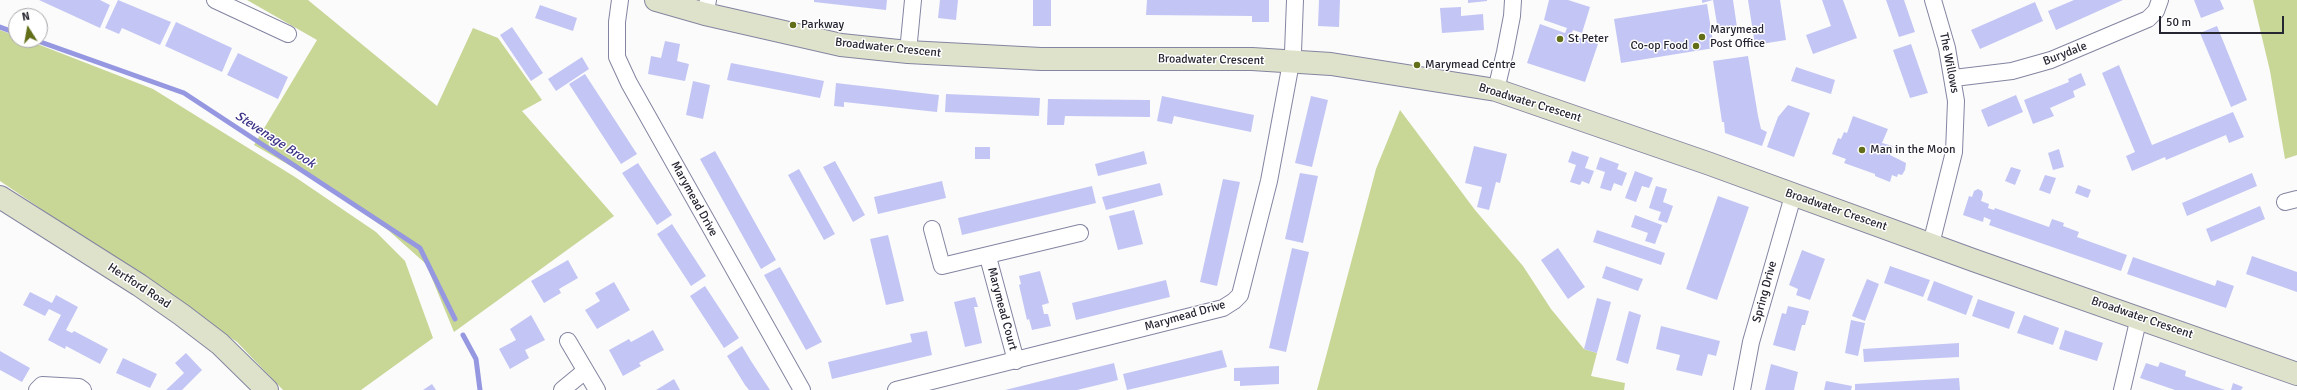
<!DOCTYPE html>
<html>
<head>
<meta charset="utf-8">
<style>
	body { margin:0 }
	#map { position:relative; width:2297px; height:390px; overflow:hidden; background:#fbfbfb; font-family:Signika,sans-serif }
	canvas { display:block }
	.north { position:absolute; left:8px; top:8px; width:40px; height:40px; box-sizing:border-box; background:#fff; border:1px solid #a8a8ad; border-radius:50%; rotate:349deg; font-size:11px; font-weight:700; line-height:16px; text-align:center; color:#262632 }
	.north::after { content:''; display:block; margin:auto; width:14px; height:18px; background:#626e18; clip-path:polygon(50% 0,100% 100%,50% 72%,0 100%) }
	.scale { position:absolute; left:2159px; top:16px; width:125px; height:18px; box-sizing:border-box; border:2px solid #262632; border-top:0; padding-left:5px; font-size:12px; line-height:14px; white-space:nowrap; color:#262632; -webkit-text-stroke:3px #fff; paint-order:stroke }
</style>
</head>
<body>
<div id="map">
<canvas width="2297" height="390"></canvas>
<div class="north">N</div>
<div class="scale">50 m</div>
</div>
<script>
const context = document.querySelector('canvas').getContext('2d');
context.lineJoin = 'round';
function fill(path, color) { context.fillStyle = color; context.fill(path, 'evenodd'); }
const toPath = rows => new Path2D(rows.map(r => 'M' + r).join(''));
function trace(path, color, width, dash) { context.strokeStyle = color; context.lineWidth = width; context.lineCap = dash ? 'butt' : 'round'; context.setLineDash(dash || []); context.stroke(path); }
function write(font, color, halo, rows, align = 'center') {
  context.font = font + ' Signika,sans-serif'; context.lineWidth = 3; context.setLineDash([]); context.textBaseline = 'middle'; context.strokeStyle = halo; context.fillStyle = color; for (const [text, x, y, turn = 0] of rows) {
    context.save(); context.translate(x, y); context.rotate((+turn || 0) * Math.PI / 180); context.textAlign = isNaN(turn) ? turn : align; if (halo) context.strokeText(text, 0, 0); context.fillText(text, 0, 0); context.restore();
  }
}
const green = toPath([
	[247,0,308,0,437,106,473,28,498,38,542,100,522,111,614,216,454,332,426,264,388,230,310,177,254,145,317,40],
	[2253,0,2297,0,2297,155,2285,159,2270,71],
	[0,30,16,36,16,40,27,40,153,89,295,177,376,232,405,261,433,338,361,390,283,390,237,342,0,181],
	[1400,110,1475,210,1523,266,1551,309,1584,349,1597,353,1591,376,1625,383,1624,390,1317,390,1376,169]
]);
const stream = toPath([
	[0,27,16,33],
	[35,40,184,93,420,248,455,319],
	[463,335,476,359,480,390]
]);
const building = toPath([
	[39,0,100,0,110,5,100,28],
	[118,0,171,22,160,45,122,28,119,34,105,28],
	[814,0,887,0,886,10,814,2],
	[940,0,958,0,956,20,938,18],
	[1033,0,1051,0,1051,26,1033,26],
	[1147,0,1269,0,1269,22,1252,22,1252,16,1146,15],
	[1319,0,1340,0,1339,27,1318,26],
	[1468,0,1487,0,1487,1,1468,3],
	[1549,0,1568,0,1590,7,1582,33,1573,30,1571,35,1598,44,1585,82,1527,63,1540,24,1565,33,1567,28,1544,20],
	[1702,0,1733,0,1737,27,1718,30,1713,0,1702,3],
	[1748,0,1780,0,1786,40,1755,45],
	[1822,0,1843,0,1857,38,1813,54,1806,35,1831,26],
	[1886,0,1904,0,1915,32,1899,37],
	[2074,0,2123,0,2056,30,2048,11],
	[2194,0,2220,0,2224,9,2201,18],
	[2035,2,2043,21,1980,49,1971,30],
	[1707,4,1714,48,1621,63,1614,19],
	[540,5,577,18,573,31,535,18],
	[1461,7,1461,16,1483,14,1484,30,1442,33,1440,8],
	[176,22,232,48,222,72,165,46],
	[2217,26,2247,100,2231,107,2200,33],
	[512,27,543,73,531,81,500,35],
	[665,41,680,44,677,61,689,64,685,81,648,74,651,56,661,58],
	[1911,44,1928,93,1910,98,1893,50],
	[238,53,288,77,278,99,227,75],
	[1748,56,1758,116,1761,129,1767,132,1762,146,1725,133,1724,122,1722,122,1713,61],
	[582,57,589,69,556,91,548,79],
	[731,63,824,81,820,98,727,80],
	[2119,65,2152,145,2233,112,2244,137,2229,143,2226,135,2166,160,2165,157,2132,171,2126,156,2135,152,2102,73],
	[1796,67,1835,80,1831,94,1791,81],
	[2081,73,2086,85,2073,91,2075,97,2050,108,2054,116,2033,124,2024,100,2069,82,2068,79],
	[585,74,637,154,621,164,569,84],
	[693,81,710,85,703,119,686,115],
	[836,83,939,95,937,112,844,102,844,107,834,106],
	[946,94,1040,98,1039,116,945,112],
	[2016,95,2023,112,1988,127,1981,110],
	[1162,96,1254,115,1251,132,1174,116,1172,124,1157,121],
	[1311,96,1328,100,1312,167,1295,163],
	[1048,99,1150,100,1150,117,1065,116,1064,125,1047,125],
	[1788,105,1810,113,1794,157,1767,147,1778,117],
	[1853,116,1888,129,1882,143,1893,146,1890,155,1906,163,1905,170,1902,175,1898,174,1897,177,1892,175,1890,182,1875,176,1875,174,1844,163,1846,159,1832,154,1838,138,1841,139,1844,132,1847,133],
	[1474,146,1507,154,1500,183,1496,182,1489,210,1477,207,1482,187,1465,183],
	[975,147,990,147,990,159,975,159],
	[2059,149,2064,167,2053,170,2048,153],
	[715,151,776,260,761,269,700,159],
	[1144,151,1147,164,1098,176,1095,164],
	[1572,151,1589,157,1585,168,1594,171,1589,184,1582,181,1580,185,1570,182,1576,165,1568,162],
	[1600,157,1619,164,1617,169,1627,173,1622,186,1614,183,1611,191,1600,188,1605,172,1596,169],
	[835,161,865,215,853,222,823,167],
	[638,163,672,215,657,225,622,173],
	[2011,167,2021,170,2015,185,2005,181],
	[799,169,835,234,824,240,788,175],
	[1635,171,1653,178,1649,188,1642,186,1636,202,1625,198],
	[1300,173,1318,176,1303,243,1285,239],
	[2252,173,2257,186,2187,216,2182,203],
	[2045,175,2056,178,2050,194,2039,190],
	[1223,179,1240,182,1217,286,1200,282],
	[942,181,946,198,878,214,874,197],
	[1160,183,1163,195,1106,210,1102,197],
	[2078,185,2091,190,2088,198,2075,193],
	[1092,186,1096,203,962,235,958,218],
	[1656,186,1667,189,1663,202,1673,206,1667,223,1658,220,1661,212,1649,208],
	[1978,189,1982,191,1983,194,1981,201,1989,204,1988,208,1994,210,1995,208,2049,227,2052,219,2064,223,2063,226,2079,232,2077,237,2127,255,2121,271,1989,225,1991,220,1984,217,1983,222,1963,215,1969,196,1972,197,1974,191],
	[1718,196,1749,207,1717,300,1686,289],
	[2260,206,2265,219,2211,242,2206,229],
	[1134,210,1143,244,1118,250,1109,216],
	[1635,215,1662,225,1655,244,1645,241,1648,233,1631,227],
	[672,224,706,276,691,286,657,234],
	[1597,230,1665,253,1661,265,1593,242],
	[888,235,904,301,886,305,870,239],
	[1292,248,1309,252,1286,352,1269,348],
	[1558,248,1585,287,1568,299,1541,260],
	[1802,250,1825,259,1810,300,1796,295,1798,289,1789,285],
	[2252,256,2297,272,2297,292,2246,274],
	[2133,257,2215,286,2217,280,2234,286,2226,308,2127,274],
	[568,260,578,278,559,289,561,293,544,303,531,281],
	[1606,266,1643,279,1638,291,1602,278],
	[1890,266,1930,280,1923,297,1884,283],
	[780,267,822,342,806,350,764,275],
	[1040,271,1049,303,1042,305,1044,314,1048,314,1051,326,1032,330,1029,319,1027,320,1019,285,1021,284,1019,276],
	[1867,279,1879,284,1865,321,1852,316],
	[1166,280,1170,297,1076,320,1072,303],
	[1934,281,1973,296,1966,315,1927,300],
	[614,282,630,310,597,329,585,310,600,301,595,293],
	[705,286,739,338,724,348,690,296],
	[30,292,52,303,56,295,78,307,66,330,72,333,74,331,108,349,100,364,66,346,65,349,48,340,61,315,49,309,45,316,23,305],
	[975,297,978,307,974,307,982,343,965,347,954,302],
	[1597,298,1611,302,1597,353,1584,349],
	[1978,299,2015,312,2009,329,1972,316],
	[1788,306,1809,311,1805,325,1802,325,1795,351,1773,345,1782,313,1786,314],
	[1629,311,1641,315,1628,364,1616,360],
	[531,315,545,340,525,350,529,358,510,369,499,349,516,340,510,329],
	[2024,315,2059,328,2053,345,2017,333],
	[1851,320,1865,323,1858,356,1845,353],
	[1661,326,1720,341,1716,356,1708,354,1702,376,1676,370,1680,355,1656,349],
	[653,330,664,350,639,363,641,366,623,376,609,350,629,339,631,342],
	[2065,330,2103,343,2097,361,2059,349],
	[927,331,932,355,832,379,828,362,912,342,910,334],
	[1959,343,1959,357,1864,362,1863,349],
	[742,346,751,361,770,390,749,390,745,385,727,356],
	[1222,350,1227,367,1127,390,1123,374],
	[0,351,30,368,22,382,0,370],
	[186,353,202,370,182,390,166,390,184,373,175,363],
	[123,358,157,374,150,388,116,373],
	[2160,362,2186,371,2185,376,2225,390,2175,390,2140,378,2146,363,2158,367],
	[1114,363,1118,380,1102,384,1077,390,1005,390],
	[1771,364,1798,372,1794,390,1765,390],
	[1279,366,1279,384,1240,386,1240,381,1234,381,1234,368],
	[1959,378,1960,390,1855,390,1855,384],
	[674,379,680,390,656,390],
	[1826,381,1852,386,1851,390,1824,390],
	[2233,383,2243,387,2241,390,2231,390],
	[432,384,436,390,423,390]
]);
const street = toPath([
	[215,0,288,34],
	[620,0,617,22,617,57,629,83,802,390],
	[705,14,708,0],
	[908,52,913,0],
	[1954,78,2012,71,2051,60,2148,19,2156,11,2160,0],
	[1496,90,1505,52,1512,16,1513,0],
	[2285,202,2297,199],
	[932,229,942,266,1080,233],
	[1931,244,1954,152,1956,101,1947,48,1933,0],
	[988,257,1016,361],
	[568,341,597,390],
	[37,390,42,385,79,387,83,390],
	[562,390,585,371],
	[896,390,1223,308,1234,301,1240,295,1269,181,1293,52,1295,0],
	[1742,390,1751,342,1793,196],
	[2122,390,2139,317]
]);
const secondary = toPath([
	[656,0,705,14,841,45,908,52,1041,59,1252,59,1331,64,1496,90,1710,164,1973,260,2297,374],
	[0,197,139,285,182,315,220,344,267,390]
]);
const markers = [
	[793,25,4,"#626e18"],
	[1702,37,4,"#626e18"],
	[1560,39,4,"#626e18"],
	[1696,46,4,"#626e18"],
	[1417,65,4,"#626e18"],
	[1862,150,4,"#626e18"]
];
const poiNames = [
	["Parkway",801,25],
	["Marymead",1710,30],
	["Post Office",1710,44],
	["St Peter",1568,39],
	["Co-op Food",1688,46,"right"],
	["Marymead Centre",1425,65],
	["Man in the Moon",1870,150]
];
const streetNames = [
	["Broadwater Crescent",888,48,6],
	["Burydale",2065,54,-21],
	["Broadwater Crescent",1211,60,1],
	["The Willows",1949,63,79],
	["Broadwater Crescent",1530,103,17],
	["Marymead Drive",694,199,61],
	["Broadwater Crescent",1836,210,19],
	["Hertford Road",139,286,33],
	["Spring Drive",1765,292,-75],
	["Marymead Court",1002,309,75],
	["Marymead Drive",1185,316,-16],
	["Broadwater Crescent",2142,318,19]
];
const waterNames = [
	["Stevenage Brook",275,140,33]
];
fill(green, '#c8d696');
trace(stream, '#9697e1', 5);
fill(building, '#c3c6f4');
trace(street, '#8385a1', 18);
trace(secondary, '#8385a1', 24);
trace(street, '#fff', 16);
trace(secondary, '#dee2ca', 22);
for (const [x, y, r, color] of markers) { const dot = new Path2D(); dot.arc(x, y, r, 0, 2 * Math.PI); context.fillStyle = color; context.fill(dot); trace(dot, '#fff', 1.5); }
write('12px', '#262632', '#fff', poiNames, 'left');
write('12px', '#262632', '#fff', streetNames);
write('italic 13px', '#393086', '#fff', waterNames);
</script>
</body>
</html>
